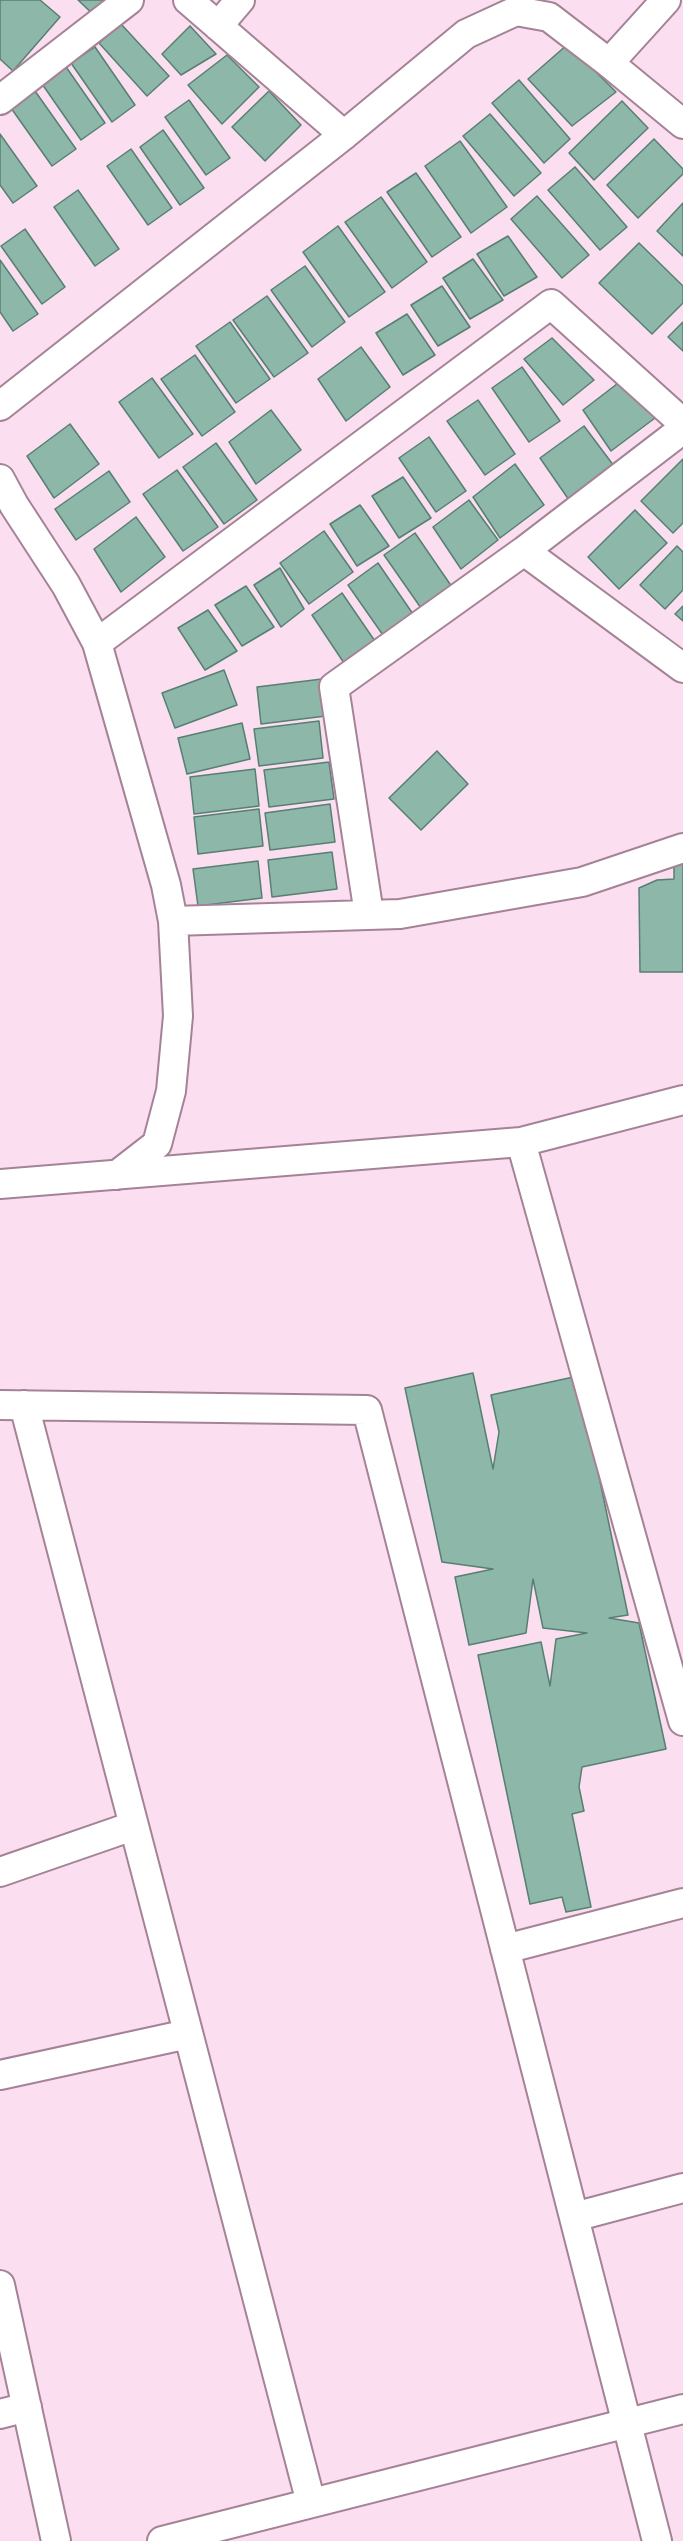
<!DOCTYPE html>
<html>
<head>
<meta charset="utf-8">
<style>
	body { margin:0 }
	canvas { display:block; background:#fbdeef }
</style>
</head>
<body>
<canvas width="683" height="2541"></canvas>
<script>
const context = document.querySelector('canvas').getContext('2d');
context.lineJoin = 'round';
function fill(path, color) { context.fillStyle = color; context.fill(path, 'evenodd'); }
const toPath = rows => new Path2D(rows.map(r => 'M' + r).join(''));
function trace(path, color, width, dash) { context.strokeStyle = color; context.lineWidth = width; context.lineCap = dash ? 'butt' : 'round'; context.setLineDash(dash || []); context.stroke(path); }
const building = toPath([
	[0,0,40,0,60,17,13,71,0,59,0,0],
	[78,0,114,0,97,18,78,0],
	[121,24,169,76,147,96,99,43,121,24],
	[190,26,216,54,181,75,162,54,190,26],
	[568,44,616,92,572,126,528,79,568,44],
	[95,47,135,105,112,122,71,63,95,47],
	[227,55,259,87,222,124,188,85,227,55],
	[64,64,105,123,81,140,40,81,64,64],
	[519,80,570,139,544,163,492,103,519,80],
	[35,91,76,149,52,166,11,108,35,91],
	[269,91,301,125,265,161,232,127,269,91],
	[189,100,230,158,206,175,165,117,189,100],
	[622,101,648,128,594,180,569,153,622,101],
	[490,114,541,173,514,196,463,136,490,114],
	[163,130,204,188,180,205,140,147,163,130],
	[0,134,37,186,13,203,0,185,0,134],
	[654,139,683,169,683,174,638,218,607,185,654,139],
	[460,141,507,207,471,233,425,166,460,141],
	[131,149,172,208,148,225,107,166,131,149],
	[575,167,627,227,600,250,548,190,575,167],
	[416,173,461,237,432,257,387,192,416,173],
	[78,190,119,249,95,266,54,207,78,190],
	[537,196,589,255,562,278,511,219,537,196],
	[381,197,427,262,392,288,345,222,381,197],
	[683,203,683,256,657,231,683,203],
	[338,226,385,292,349,317,303,252,338,226],
	[25,229,65,287,42,304,1,246,25,229],
	[508,236,537,277,504,296,477,254,508,236],
	[639,243,683,286,683,303,652,334,599,283,639,243],
	[473,259,503,300,470,319,443,278,473,259],
	[0,260,38,314,13,331,0,312,0,260],
	[305,266,345,322,312,347,271,290,305,266],
	[442,286,470,327,438,346,411,305,442,286],
	[267,296,308,353,274,377,233,320,267,296],
	[407,314,435,355,403,375,376,333,407,314],
	[230,322,270,379,236,403,196,346,230,322],
	[683,322,683,351,668,337,683,322],
	[552,338,594,380,563,405,524,359,552,338],
	[361,347,390,387,346,421,318,379,361,347],
	[195,355,235,412,202,436,161,379,195,355],
	[522,367,560,421,529,442,492,388,522,367],
	[626,377,655,418,611,451,583,410,626,377],
	[152,378,193,434,159,458,119,402,152,378],
	[478,400,515,454,485,475,447,421,478,400],
	[271,410,301,450,256,484,229,442,271,410],
	[70,424,99,464,54,498,27,456,70,424],
	[584,426,614,466,569,500,540,458,584,426],
	[429,437,466,491,436,512,399,458,429,437],
	[216,443,257,500,224,524,183,467,216,443],
	[683,459,683,523,673,533,641,501,683,459],
	[515,464,544,505,500,538,473,497,515,464],
	[177,470,218,527,183,551,143,494,177,470],
	[109,471,130,502,76,540,55,509,109,471],
	[403,477,431,518,399,538,372,496,403,477],
	[469,500,498,540,461,569,433,527,469,500],
	[360,505,389,546,357,566,330,524,360,505],
	[635,510,667,543,619,589,588,557,635,510],
	[136,517,165,557,121,592,94,549,136,517],
	[324,531,353,572,309,604,280,563,324,531],
	[415,533,452,587,421,608,384,555,415,533],
	[677,546,683,552,683,590,665,609,640,585,677,546],
	[378,563,415,617,385,638,348,585,378,563],
	[280,568,304,609,281,627,254,585,280,568],
	[246,586,274,627,242,646,215,605,246,586],
	[342,593,379,647,348,669,312,615,342,593],
	[683,606,683,621,675,614,683,606],
	[208,610,237,651,205,670,178,628,208,610],
	[224,670,237,705,175,728,162,693,224,670],
	[322,679,326,716,261,724,257,687,322,679],
	[319,721,323,758,259,766,254,729,319,721],
	[242,723,250,759,187,774,178,738,242,723],
	[437,751,468,784,421,830,389,798,437,751],
	[329,762,334,799,269,807,264,770,329,762],
	[255,769,259,806,194,814,190,777,255,769],
	[330,804,335,842,270,850,265,813,330,804],
	[259,809,263,846,198,854,194,817,259,809],
	[332,852,337,889,272,897,268,860,332,852],
	[674,858,683,858,683,972,640,972,639,888,657,880,674,879,674,858],
	[258,861,262,898,198,906,193,869,258,861],
	[473,1373,493,1469,499,1432,491,1395,578,1376,628,1615,609,1618,639,1623,666,1749,582,1767,579,1787,584,1811,572,1814,591,1907,566,1912,562,1897,530,1904,478,1655,541,1642,550,1686,556,1639,587,1633,543,1628,533,1579,526,1633,469,1645,455,1577,493,1569,442,1562,405,1388,473,1373]
]);
const minor = toPath([
	[188,0,344,135],
	[218,26,240,0],
	[609,63,666,0],
	[0,100,129,0],
	[0,406,344,135,466,34,516,11,549,17,609,63,683,124],
	[0,479,14,505,66,585,97,643,166,885,173,921,178,1016,171,1091,157,1144,117,1175],
	[524,551,683,668],
	[97,643,551,304,683,423],
	[369,914,334,687,524,551,683,429],
	[173,921,400,914,582,882,683,848],
	[683,1100,521,1142,683,1721],
	[0,1184,521,1142],
	[0,1405,367,1410,657,2541],
	[24,1405,311,2503],
	[0,1872,133,1826],
	[505,1949,683,1903],
	[0,2075,188,2034],
	[574,2217,683,2188],
	[0,2285,56,2541],
	[0,2414,27,2407],
	[162,2541,683,2409]
]);
fill(building, '#8db7a9');
trace(building, '#577f73', 1.5);
trace(minor, '#a58397', 32);
trace(minor, '#fff', 28);
</script>
</body>
</html>
